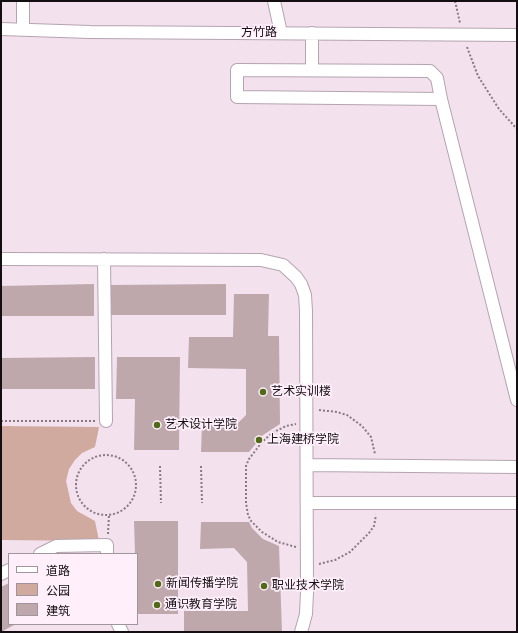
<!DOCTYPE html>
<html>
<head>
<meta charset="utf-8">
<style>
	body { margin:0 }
	#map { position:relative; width:518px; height:633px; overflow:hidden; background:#f3e1ee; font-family:"PT Sans","Noto Sans SC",sans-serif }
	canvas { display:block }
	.frame { position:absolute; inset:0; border:2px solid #140e12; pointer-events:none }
	.legend { position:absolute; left:8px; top:553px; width:130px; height:72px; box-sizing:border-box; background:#feeffa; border:1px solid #a0959d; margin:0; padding:5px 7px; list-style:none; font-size:12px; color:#140e12 }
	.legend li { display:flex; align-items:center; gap:8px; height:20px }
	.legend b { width:20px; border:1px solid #a0959d }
</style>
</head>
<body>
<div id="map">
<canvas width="518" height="633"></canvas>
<div class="frame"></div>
<ul class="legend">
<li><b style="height:5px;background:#fff"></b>道路</li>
<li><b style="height:11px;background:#d1aa9f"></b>公园</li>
<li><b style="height:11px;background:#bea8ab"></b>建筑</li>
</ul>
</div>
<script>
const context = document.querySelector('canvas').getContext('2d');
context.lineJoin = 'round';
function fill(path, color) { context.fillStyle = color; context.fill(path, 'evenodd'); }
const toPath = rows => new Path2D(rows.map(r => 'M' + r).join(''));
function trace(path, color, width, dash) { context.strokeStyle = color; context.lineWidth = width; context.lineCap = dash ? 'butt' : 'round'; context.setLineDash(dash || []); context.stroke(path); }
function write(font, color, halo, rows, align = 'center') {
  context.font = font + ' "PT Sans","Noto Sans SC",sans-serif'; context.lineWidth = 3.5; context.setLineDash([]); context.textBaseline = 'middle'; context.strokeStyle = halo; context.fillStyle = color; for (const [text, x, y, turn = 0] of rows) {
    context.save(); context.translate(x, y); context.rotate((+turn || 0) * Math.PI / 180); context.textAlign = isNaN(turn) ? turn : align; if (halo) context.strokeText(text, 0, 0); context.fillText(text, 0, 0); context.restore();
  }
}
const green = toPath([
	[1,426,99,427,95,447,82,453,75,460,69,469,66,481,71,503,77,511,95,521,99,541,1,540]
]);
const building = toPath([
	[94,284,94,316,1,316,1,286],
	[226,284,226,315,110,315,109,285],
	[234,294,269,294,268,336,279,336,280,424,263,435,249,452,201,452,202,424,236,425,246,415,246,369,188,368,189,337,233,337],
	[95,357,95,389,1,389,1,358],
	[117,357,180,357,179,450,134,450,135,399,116,399],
	[134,521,178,521,178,614,137,614,137,554,135,554],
	[201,522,249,522,252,528,263,539,279,546,282,632,184,632,184,611,248,611,247,562,234,548,200,549],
	[9,583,9,624,16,624,1,632,1,587]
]);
const path = toPath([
	[455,1,460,23],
	[467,47,478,76,499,109,517,129],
	[319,410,337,412,347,415,362,426,371,437,375,454],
	[1,421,96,421],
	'76 485a30 30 0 1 1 60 0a30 30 0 1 1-60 0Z',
	[160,466,161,503],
	[201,466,202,503],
	[108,534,109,515],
	[296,547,278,542,262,532,251,521,248,515,246,503,246,466,249,459,262,442,272,433,286,426,296,424],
	[319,564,335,560,350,552,369,533,374,526,376,515]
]);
const minor = toPath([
	[23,1,23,29],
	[274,1,281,33],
	[1,29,90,32,517,35],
	[312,33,312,70],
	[441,99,437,78,430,71,237,70,237,97,441,99,517,400],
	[1,259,261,260,283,265,296,277,301,284,305,295,306,311,307,592,306,614,301,632],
	[104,259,106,421],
	[308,465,517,467],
	[308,503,517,503],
	[40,554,56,546,107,545,107,554],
	[1,574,9,570],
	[118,624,122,632]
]);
const markers = [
	[263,392,4,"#526918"],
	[157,425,4,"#526918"],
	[259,440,4,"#526918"],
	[158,584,4,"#526918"],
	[264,586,4,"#526918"],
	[157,605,4,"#526918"]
];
const streetNames = [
	["方竹路",259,33]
];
const poiNames = [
	["艺术实训楼",271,392],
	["艺术设计学院",165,425],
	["上海建桥学院",267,440],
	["新闻传播学院",166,584],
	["职业技术学院",272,586],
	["通识教育学院",165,605]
];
fill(green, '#d1aa9f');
fill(building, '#bea8ab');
trace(minor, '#b5a4b0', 14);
trace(path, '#877a83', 2, [2, 2]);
trace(minor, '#fff', 12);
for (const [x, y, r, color] of markers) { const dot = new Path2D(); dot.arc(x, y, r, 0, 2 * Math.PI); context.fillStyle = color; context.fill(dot); trace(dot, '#feeffa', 1.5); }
write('12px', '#140e12', '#feeffa', streetNames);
write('12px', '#140e12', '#feeffa', poiNames, 'left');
</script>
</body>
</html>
